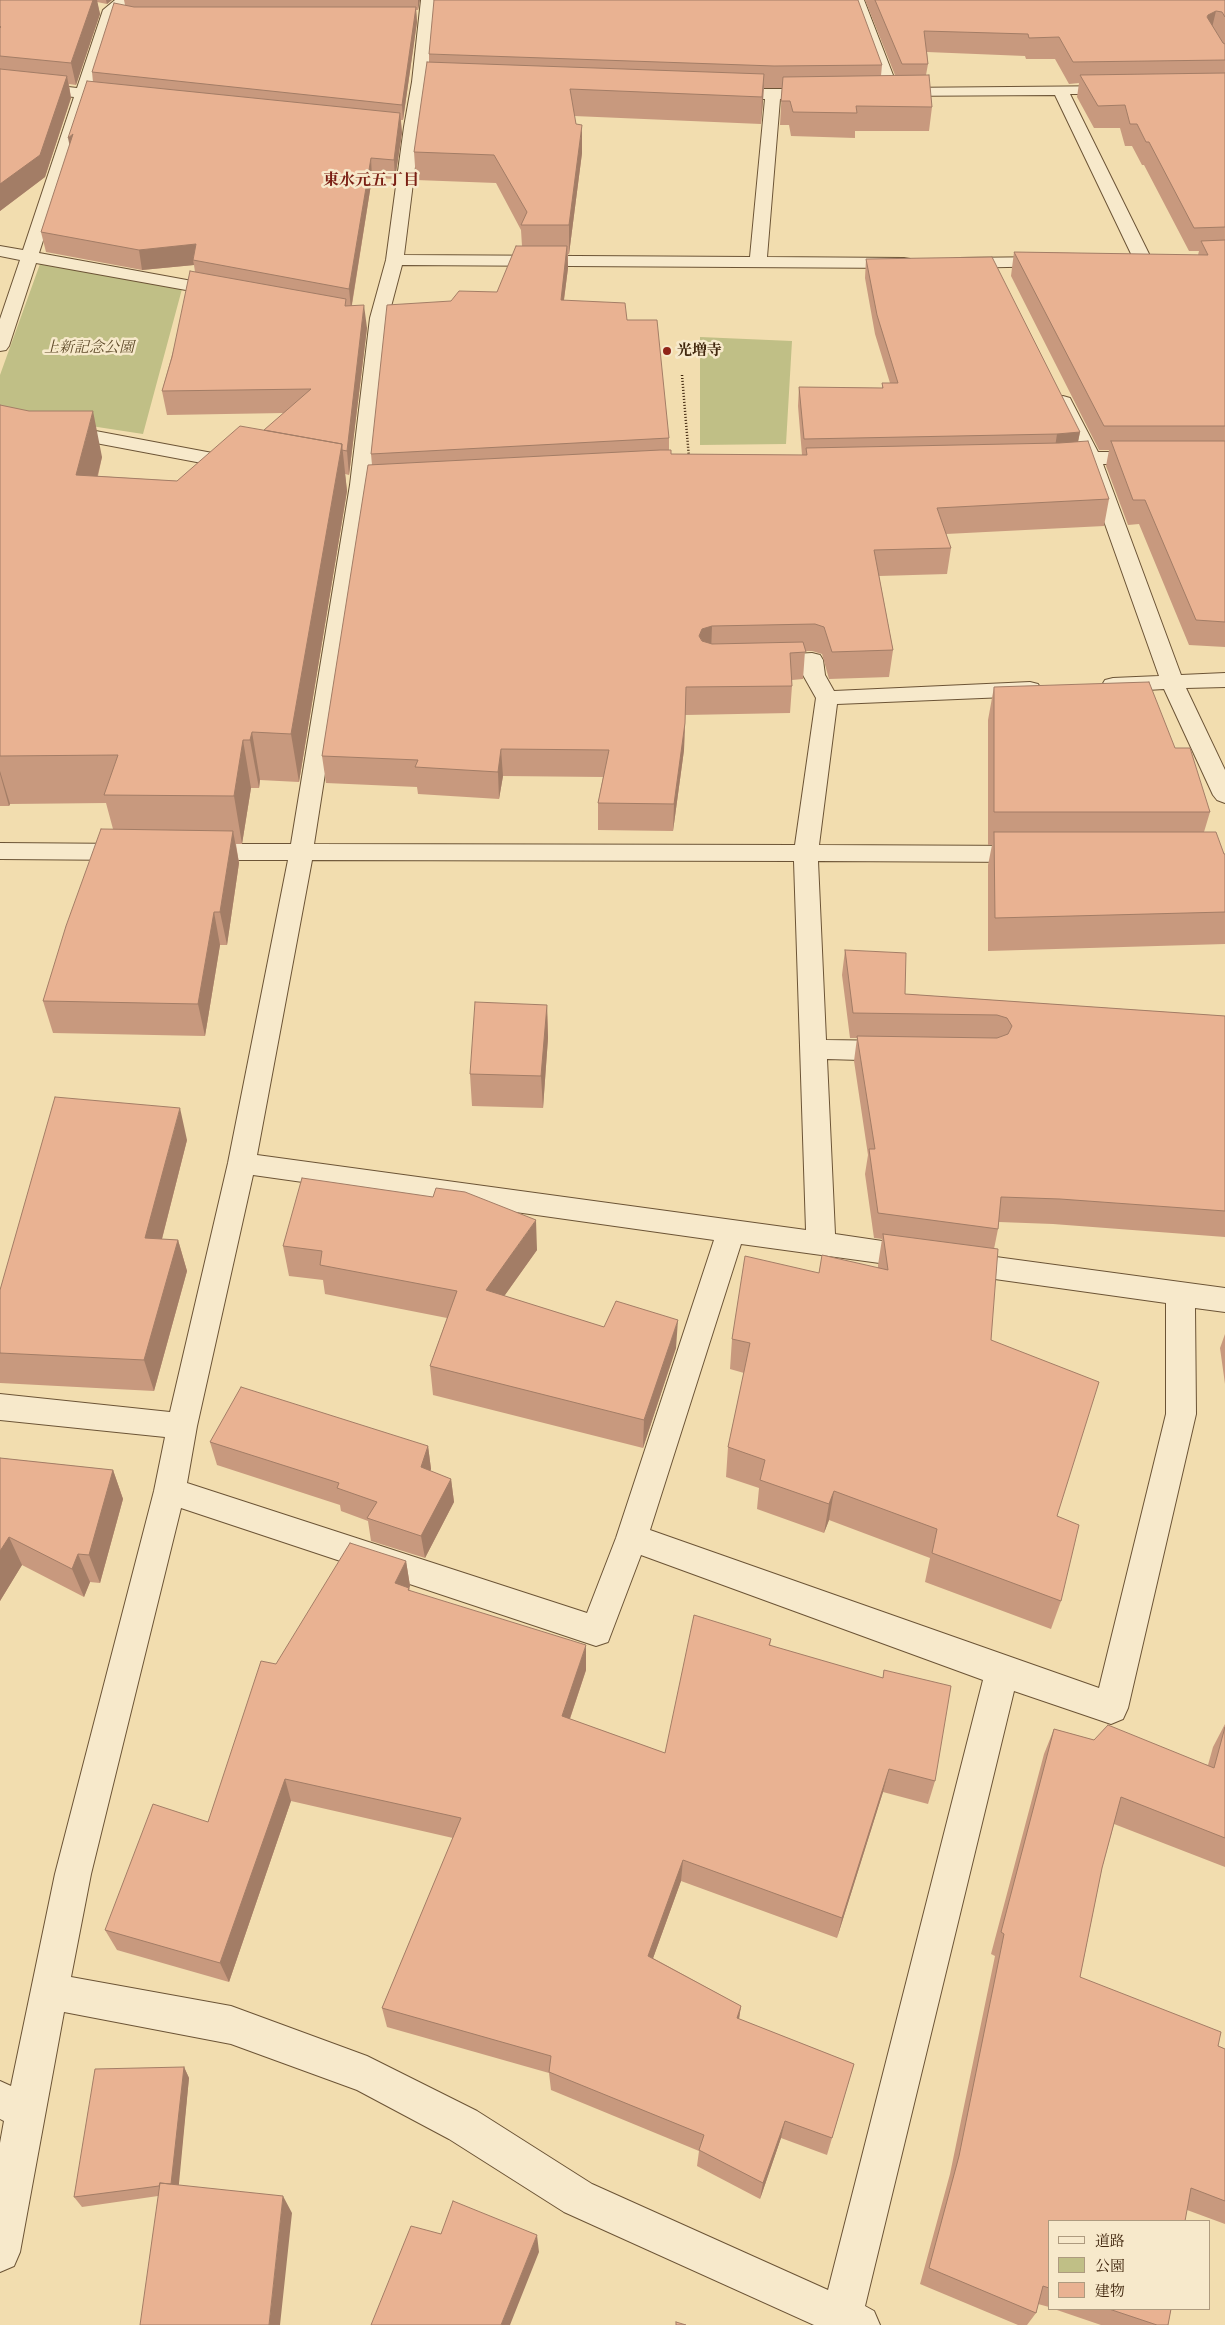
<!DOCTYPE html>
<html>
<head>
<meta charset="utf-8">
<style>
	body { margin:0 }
	#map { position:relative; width:1225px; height:2325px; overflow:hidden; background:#f2ddaf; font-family:Alegreya,"Noto Serif JP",serif }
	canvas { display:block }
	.legend { position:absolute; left:1048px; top:2220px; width:162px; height:90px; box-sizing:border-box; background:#f7e9cb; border:1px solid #ae9b7f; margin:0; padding:6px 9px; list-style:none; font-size:15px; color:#40260d }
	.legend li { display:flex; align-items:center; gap:10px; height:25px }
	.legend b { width:25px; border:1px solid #ae9b7f }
</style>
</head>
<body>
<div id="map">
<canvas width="1225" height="2325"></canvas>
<ul class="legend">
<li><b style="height:6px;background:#f7e9cb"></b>道路</li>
<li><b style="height:14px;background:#c0bf86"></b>公園</li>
<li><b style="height:14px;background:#e9b292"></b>建物</li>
</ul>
</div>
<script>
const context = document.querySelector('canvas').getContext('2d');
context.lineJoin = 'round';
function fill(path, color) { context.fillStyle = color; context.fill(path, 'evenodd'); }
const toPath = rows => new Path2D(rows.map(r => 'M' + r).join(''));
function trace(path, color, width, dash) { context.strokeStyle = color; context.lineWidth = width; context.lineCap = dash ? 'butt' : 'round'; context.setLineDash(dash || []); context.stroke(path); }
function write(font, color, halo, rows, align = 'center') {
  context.font = font + ' Alegreya,"Noto Serif JP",serif'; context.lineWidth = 5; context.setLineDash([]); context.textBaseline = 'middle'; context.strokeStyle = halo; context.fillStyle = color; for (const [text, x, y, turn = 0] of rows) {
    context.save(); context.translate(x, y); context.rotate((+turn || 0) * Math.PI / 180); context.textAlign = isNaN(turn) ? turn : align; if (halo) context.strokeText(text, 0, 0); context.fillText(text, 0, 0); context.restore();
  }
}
const green = toPath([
	[40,264,182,289,143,434,0,412,0,375],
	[700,337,792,341,786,444,700,445]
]);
const path = toPath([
	[682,375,689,458]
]);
const minor = toPath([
	[115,0,131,0,117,12,92,89,120,92,125,94,128,97,125,100,120,102,89,98,39,253,225,287,231,288,234,292,231,296,225,297,36,263,9,346,6,350,0,351,0,319,20,260,0,256,0,246,23,250,74,97,0,89,0,79,77,88,103,10,115,0],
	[421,0,435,0,428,82,420,127,404,255,750,257,765,99,727,99,722,97,719,94,722,91,727,89,819,89,824,91,827,94,824,97,780,99,767,257,904,258,910,259,913,263,910,267,904,268,402,265,388,318,370,485,314,844,795,845,816,698,803,675,802,667,767,668,759,666,756,661,759,656,812,653,820,655,823,660,825,675,834,691,1030,682,1038,684,1041,689,1038,694,1030,696,837,704,819,845,1028,846,1036,848,1040,854,1036,860,1028,862,818,861,826,1040,893,1041,902,1044,906,1051,902,1058,893,1061,827,1059,835,1234,916,1246,926,1249,930,1257,926,1265,916,1268,741,1244,650,1530,1099,1688,1166,1414,1166,1303,959,1274,949,1271,945,1263,949,1255,959,1252,1225,1288,1225,1312,1195,1308,1196,1414,1128,1708,1123,1719,1111,1724,1014,1691,865,2306,874,2311,880,2325,814,2325,564,2212,449,2139,357,2090,231,2044,64,2012,20,2252,14,2266,0,2272,0,2143,4,2121,0,2119,0,2081,11,2086,55,1874,154,1491,165,1437,0,1420,0,1394,170,1412,228,1163,288,860,199,860,191,858,187,852,191,846,199,844,291,844,350,485,370,318,386,260,404,127,412,82,421,0],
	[312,860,794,861,806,1230,257,1155,312,860],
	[253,1175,714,1240,616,1538,587,1613,187,1483,197,1426,253,1175],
	[181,1508,596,1646,608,1642,641,1555,983,1680,828,2290,592,2184,477,2111,367,2056,231,2006,71,1977,91,1874,181,1508],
	[850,0,864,0,898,88,1121,86,1124,89,1121,92,1116,94,1070,94,1152,260,1149,264,1143,265,1137,264,1134,260,1055,95,887,96,850,0],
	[1049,257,1055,258,1058,262,1055,266,959,268,953,267,950,263,953,259,959,258,1049,257],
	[1063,396,1070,398,1072,402,1098,452,1144,452,1151,454,1154,458,1151,462,1144,464,1103,464,1181,675,1225,673,1225,687,1186,688,1225,770,1225,803,1217,800,1213,795,1164,689,1113,692,1105,690,1102,685,1105,680,1113,678,1159,676,1084,465,1058,468,1051,466,1048,462,1051,458,1079,454,1054,402,1056,398,1063,396],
	[0,413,239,458,246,460,249,464,246,468,239,470,0,425,0,413],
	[0,843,131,844,139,846,143,852,139,858,131,860,0,859,0,843]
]);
const wall = toPath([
	[0,0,112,0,107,4,97,2,100,14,76,85,69,84,71,98,45,177,0,211],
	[124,0,420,0,418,10,416,10,417,22,403,120,401,120,402,133,395,179,372,178,352,305,367,328,349,475,345,474,347,491,299,782,260,780,259,788,251,788,242,844,236,844,239,863,227,945,220,945,205,1036,53,1033,43,1001,113,829,106,803,10,804,9,806,0,806,0,405,102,457,98,476,177,481,264,430,284,413,167,415,162,391,195,272,194,265,142,270,46,252,41,232,93,82,92,72,125,5],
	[865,0,1225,0,1225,647,1189,645,1139,524,1128,525,1106,466,1109,450,1099,450,1011,276,1014,252,1198,255,1199,251,1189,251,1144,165,1142,165,1132,146,1125,146,1120,128,1094,128,1077,97,1079,83,1069,84,1055,59,1026,59,1025,56,927,52,928,64,926,75,932,107,929,131,855,131,855,138,791,136,789,125,780,125,782,88,764,88,761,124,574,116,582,153,569,254,568,254,568,268,564,300,627,320,669,438,669,450,671,454,802,455,798,406,799,387,882,388,882,383,890,383,875,334,865,278,866,259,1080,432,1078,442,1109,499,1104,526,946,534,951,548,947,574,879,576,893,650,889,677,829,679,822,654,812,651,805,651,803,679,792,680,792,686,790,713,685,715,684,750,673,831,598,830,598,803,603,777,503,776,499,799,418,794,417,787,326,783,322,756,372,465,371,454,451,301,497,292,522,246,521,230,496,183,416,180,414,152,429,62,429,54,882,65,881,76,895,75],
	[994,687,1175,748,1210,812,1204,832,1224,854,1225,854,1225,944,988,951,988,865,992,845,988,845,988,720],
	[845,950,905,994,1225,1016,1225,1237,1053,1224,999,1222,998,1229,994,1249,991,1340,1057,1516,1061,1601,1051,1629,925,1582,930,1558,829,1520,824,1533,757,1509,759,1488,726,1477,728,1447,744,1373,730,1369,732,1339,819,1273,878,1268,878,1265,882,1239,874,1238,865,1174,868,1155,854,1061,857,1038,850,1038,842,975],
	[547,1005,548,1038,543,1108,472,1106,470,1074],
	[187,1140,162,1239,178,1240,187,1271,154,1391,0,1383,0,1290],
	[283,1246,537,1250,504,1296,604,1327,676,1348,643,1448,433,1395,430,1366,447,1318,325,1294,323,1280,289,1276],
	[1225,1334,1225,1384,1220,1348],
	[210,1442,428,1446,431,1469,430,1471,451,1479,454,1502,425,1558,371,1541,368,1521,341,1511,340,1505,217,1465],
	[0,1458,113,1470,123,1499,100,1583,90,1582,84,1597,22,1565,0,1601],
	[406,1561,410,1586,409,1590,586,1670,570,1719,665,1753,771,1639,770,1646,883,1678,884,1670,935,1781,928,1804,883,1792,837,1938,681,1881,653,1958,741,2006,739,2019,854,2064,827,2155,781,2138,760,2199,697,2166,699,2151,551,2090,549,2073,387,2027,382,2008,453,1838,291,1801,229,1982,117,1950,105,1930,208,1822,276,1664],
	[1225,1724,1225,1867,1114,1824,1102,1868,1080,1977,1225,2049,1225,2224,1187,2210,1049,2221,1049,2307,1038,2304,1036,2313,1027,2325,1018,2325,920,2284,950,2174,995,1956,991,1954,1044,1754,1054,1729,1094,1740,1208,1765,1213,1747],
	[184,2067,189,2078,178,2185,292,2213,158,2196,82,2207,74,2197],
	[1054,2309,1171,2309,1168,2325,1101,2325]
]);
const shadedWall = toPath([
	[93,0,97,0,100,14,76,85,71,63],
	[106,0,112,0,107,4],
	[418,0,420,0,418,10],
	[416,7,417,22,403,120,402,105],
	[1216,11,1211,32,1203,36,1208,15],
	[764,74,763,101,761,124,762,97],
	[67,76,71,98,45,177,0,211,0,184],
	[400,113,402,133,395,179,394,160],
	[582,125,582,153,569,254,569,225],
	[73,134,72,157,68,138],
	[371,158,372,178,351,309,349,289],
	[196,244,193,260,194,265,142,270,139,250],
	[567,246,568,268,561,322,561,300],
	[364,305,367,328,349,475,347,451],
	[93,411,102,457,86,522,76,475],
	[1080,432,1076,451,1054,454,1057,434],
	[342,444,347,491,299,782,291,734],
	[712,626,711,653,699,636,702,629],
	[685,723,684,750,673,831,674,804],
	[252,732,260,780,259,788,250,740],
	[243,740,251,788,242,844,234,796],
	[501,749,503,776,499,799,498,772],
	[0,771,10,804,9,806,0,774],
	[233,831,239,863,227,945,220,912],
	[214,912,220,945,205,1036,198,1004],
	[547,1005,548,1038,543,1108,541,1076],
	[180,1108,187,1140,154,1270,145,1238],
	[536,1220,537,1250,488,1319,486,1290],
	[178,1240,187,1271,154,1391,144,1360],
	[678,1320,676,1348,643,1448,644,1420],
	[428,1446,431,1469,424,1490,421,1467],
	[113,1470,123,1499,100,1583,89,1555],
	[451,1479,454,1502,425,1558,421,1536],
	[834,1491,829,1520,824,1533,829,1504],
	[9,1537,22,1565,0,1601,0,1551],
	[78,1554,90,1582,84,1597,72,1569],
	[406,1561,410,1586,409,1588,413,1612,395,1583],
	[586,1645,586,1670,563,1739,562,1716],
	[889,1769,883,1792,837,1938,842,1918],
	[285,1779,291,1801,229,1982,220,1963],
	[683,1860,681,1881,647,1975,648,1956],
	[741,2006,738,2025,737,2018],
	[184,2067,189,2078,178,2194,171,2184],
	[785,2121,781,2138,760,2199,763,2183],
	[283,2196,292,2213,280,2325,269,2325],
	[537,2235,539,2252,510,2325,501,2325]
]);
const building = toPath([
	[0,0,93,0,71,63,0,56,0,28,1,27,0,26,0,0],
	[434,0,858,0,882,65,774,66,429,54,434,0],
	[875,0,1225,0,1225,17,1222,12,1216,11,1208,15,1207,17,1223,43,1225,44,1225,60,1073,62,1059,37,1029,38,1028,34,924,31,928,64,902,64,875,0],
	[114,3,134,7,416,7,402,105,92,72,114,3],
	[427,62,764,74,762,97,570,89,576,124,582,125,569,225,521,225,527,212,494,155,414,152,427,62],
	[0,69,67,76,40,155,0,184,0,69],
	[1225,73,1225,227,1194,228,1149,142,1146,142,1137,124,1130,124,1125,105,1098,106,1080,75,1225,73],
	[929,75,932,107,856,106,857,113,793,112,790,101,781,101,783,77,929,75],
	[87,81,400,113,394,160,371,158,349,289,193,260,196,244,139,250,41,232,73,134,68,138,87,81],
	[1225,240,1225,426,1104,426,1014,252,1208,255,1201,241,1225,240],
	[516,246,567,246,561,300,625,303,627,320,657,320,669,438,371,454,387,305,451,301,459,291,497,292,516,246],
	[992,257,1080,432,1057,434,804,439,799,387,883,388,882,383,898,383,877,315,866,259,992,257],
	[190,271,346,299,345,306,364,305,347,451,342,450,342,444,264,430,311,389,162,391,172,357,190,271],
	[0,405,29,411,93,411,76,475,177,481,240,426,342,444,291,734,252,732,250,740,243,740,234,796,104,795,118,755,0,756,0,405],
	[1088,441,1109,499,937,508,951,548,874,550,893,650,832,652,824,627,815,624,712,626,702,629,699,636,702,641,712,644,803,642,806,652,790,653,792,686,686,687,685,723,674,804,598,803,609,750,501,749,498,772,415,767,418,760,322,756,368,465,660,450,671,450,671,454,807,455,806,448,1059,443,1088,441],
	[1111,441,1225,441,1225,622,1196,620,1145,500,1133,500,1111,441],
	[1149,682,1175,748,1190,748,1210,812,994,812,994,687,1149,682],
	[101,829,233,831,220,912,214,912,198,1004,43,1001,66,926,101,829],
	[994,832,1216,832,1224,854,1225,854,1225,912,995,918,994,832],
	[845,950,906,953,905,994,1225,1016,1225,1211,1060,1199,1001,1197,998,1229,878,1213,869,1149,875,1149,857,1036,997,1038,1008,1034,1012,1026,1007,1018,997,1015,853,1013,845,950],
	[475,1002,547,1005,541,1076,470,1074,475,1002],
	[55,1097,180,1108,145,1238,178,1240,144,1360,0,1353,0,1290,55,1097],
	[302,1178,433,1197,436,1188,465,1192,536,1220,486,1290,604,1327,616,1301,678,1320,644,1420,430,1366,457,1291,320,1265,322,1251,283,1246,302,1178],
	[883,1234,998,1249,991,1340,1099,1382,1057,1516,1079,1525,1061,1601,932,1553,937,1529,834,1491,829,1504,760,1480,765,1460,728,1447,750,1343,732,1339,745,1256,819,1273,822,1255,888,1270,883,1234],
	[241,1387,428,1446,421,1467,451,1479,421,1536,367,1518,377,1502,337,1488,339,1483,210,1442,241,1387],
	[0,1458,113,1470,89,1555,78,1554,72,1569,9,1537,0,1551,0,1458],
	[350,1543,406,1561,395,1583,409,1588,408,1590,586,1645,562,1716,665,1753,694,1615,771,1639,769,1645,883,1678,884,1670,951,1686,935,1781,889,1769,842,1918,683,1860,648,1956,741,2006,737,2018,854,2064,832,2138,785,2121,763,2183,699,2150,704,2135,549,2072,551,2056,382,2008,461,1818,285,1779,220,1963,105,1930,153,1804,208,1822,261,1661,276,1664,350,1543],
	[1108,1725,1214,1768,1225,1727,1225,1838,1121,1797,1102,1868,1080,1977,1221,2032,1218,2046,1225,2049,1225,2201,1191,2188,1185,2221,1049,2221,1049,2288,1043,2286,1036,2313,929,2268,959,2156,1004,1934,1001,1932,1054,1729,1094,1740,1108,1725],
	[184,2067,171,2184,160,2183,159,2186,74,2197,95,2069,184,2067],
	[160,2183,283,2196,269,2325,140,2325,160,2183],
	[453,2201,537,2235,501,2325,371,2325,411,2226,441,2234,453,2201],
	[1109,2309,1171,2309,1168,2325,1157,2325,1109,2309],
	[676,2322,686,2325,676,2325,676,2322]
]);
const markers = [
	[667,351,5,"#8f2418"]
];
const farParknames = [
	["上新記念公園",89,348]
];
const farPoinames = [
	["光増寺",677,351]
];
const farNeighbourhoodnames = [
	["東水元五丁目",371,181]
];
fill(green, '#c0bf86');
trace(minor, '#6c5436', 2);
trace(path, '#40260d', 2.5, [1, 2]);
fill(minor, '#f7e9cb');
fill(wall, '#c8997e');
fill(shadedWall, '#a37d66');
fill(building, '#e9b292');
trace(building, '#a37d66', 1);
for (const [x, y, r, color] of markers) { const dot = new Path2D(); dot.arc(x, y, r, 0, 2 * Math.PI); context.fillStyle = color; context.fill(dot); trace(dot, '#f7e9cb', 2); }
write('italic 15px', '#604c2b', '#f7e9cb', farParknames);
write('bold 15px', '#40260d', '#f7e9cb', farPoinames, 'left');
write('bold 16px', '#7a1f14', '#f7e9cb', farNeighbourhoodnames);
</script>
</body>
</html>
